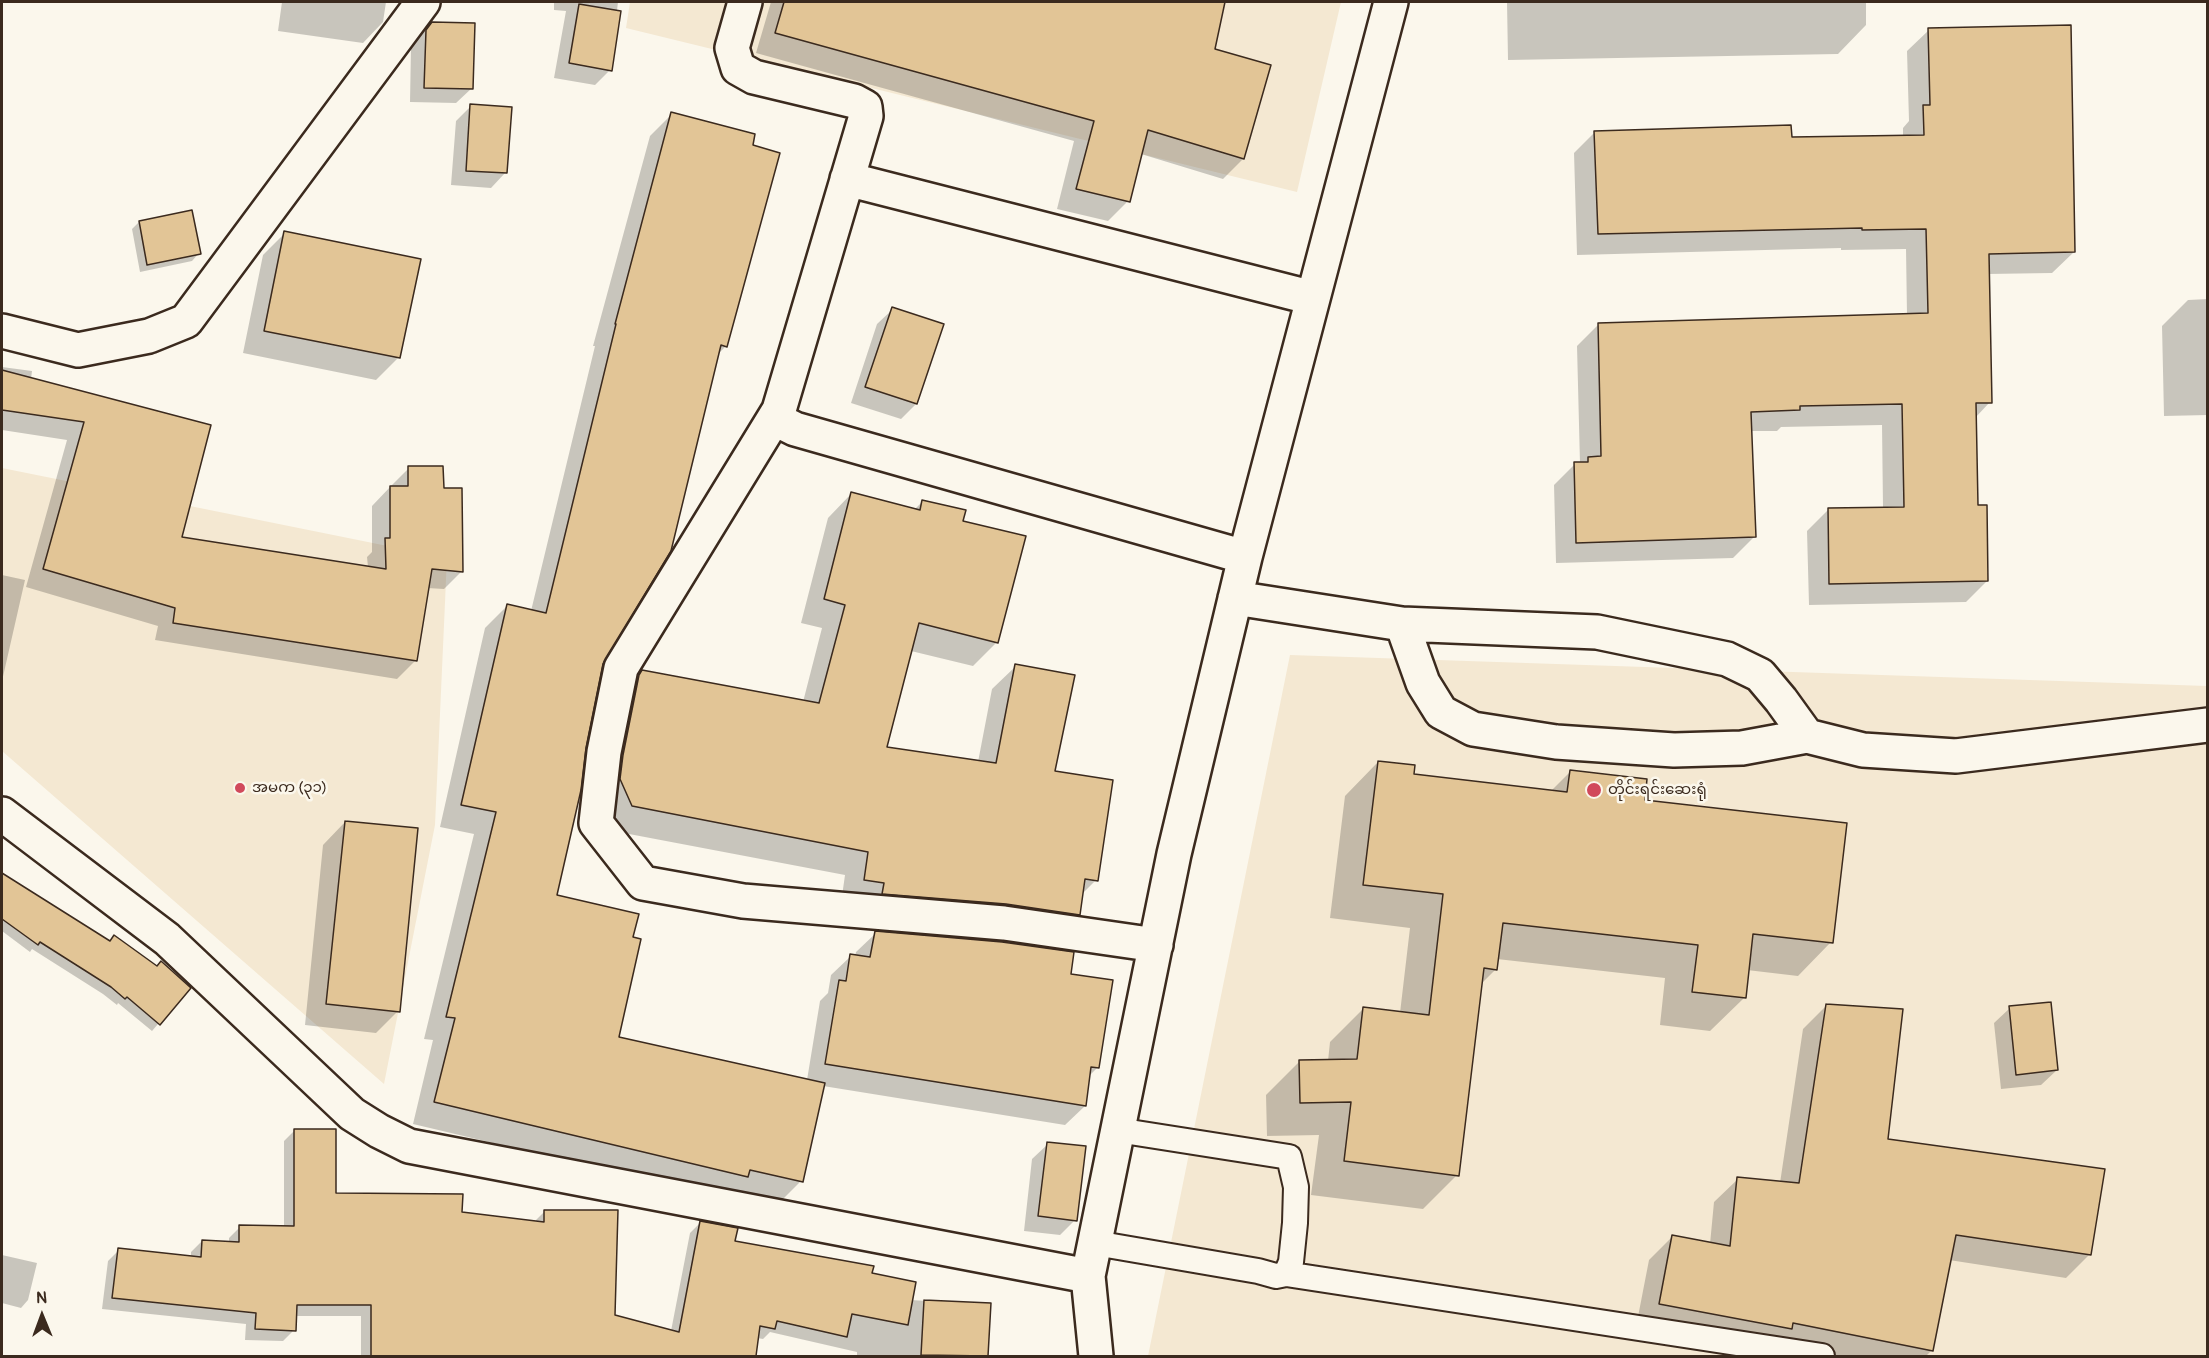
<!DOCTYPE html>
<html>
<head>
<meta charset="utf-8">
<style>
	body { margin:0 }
	#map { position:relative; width:2209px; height:1358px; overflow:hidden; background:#fbf7ec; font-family:Pangolin,sans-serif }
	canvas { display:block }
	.frame { position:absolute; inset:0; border:3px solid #3b2a1e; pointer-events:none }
	.north { position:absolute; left:12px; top:1286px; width:60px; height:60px; -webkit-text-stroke:4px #fbf7ec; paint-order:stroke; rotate:359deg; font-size:16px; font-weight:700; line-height:24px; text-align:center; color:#3b2a1e }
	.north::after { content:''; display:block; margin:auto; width:21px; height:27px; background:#3b2a1e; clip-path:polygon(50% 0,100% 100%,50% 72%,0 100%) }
</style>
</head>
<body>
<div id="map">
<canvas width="2209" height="1358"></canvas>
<div class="frame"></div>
<div class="north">N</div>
</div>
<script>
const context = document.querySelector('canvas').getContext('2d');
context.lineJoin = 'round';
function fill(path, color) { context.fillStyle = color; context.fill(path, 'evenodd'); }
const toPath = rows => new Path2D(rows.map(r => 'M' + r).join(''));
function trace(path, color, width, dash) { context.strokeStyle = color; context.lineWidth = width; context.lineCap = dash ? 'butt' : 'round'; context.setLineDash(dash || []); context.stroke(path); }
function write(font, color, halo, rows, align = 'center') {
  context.font = font + ' Pangolin,"Noto Sans Myanmar",sans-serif'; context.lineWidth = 5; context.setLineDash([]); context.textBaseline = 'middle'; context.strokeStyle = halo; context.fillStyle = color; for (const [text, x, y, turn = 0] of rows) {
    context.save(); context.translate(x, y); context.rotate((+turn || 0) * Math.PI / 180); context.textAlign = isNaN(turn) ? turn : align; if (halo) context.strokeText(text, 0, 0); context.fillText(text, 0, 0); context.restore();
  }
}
const built = toPath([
	[630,2,1341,2,1297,192,626,28],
	[2,468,447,558,435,825,384,1084,2,751],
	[1290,655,2207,686,2207,1356,1148,1356]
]);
const shadow = toPath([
	[282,2,386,2,383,22,363,43,278,31],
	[554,2,618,2,610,70,595,85,554,78,566,11,554,10],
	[771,2,1224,2,1213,50,1243,159,1223,179,1141,154,1128,201,1108,221,1057,209,1074,141,756,53],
	[1507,2,1866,2,1866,25,1838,54,1508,60],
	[432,23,472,88,456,103,410,102,411,46],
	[1929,30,2074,252,2052,273,1988,274,1990,402,1975,418,1976,507,1987,581,1966,602,1809,605,1807,531,1829,509,1883,508,1882,425,1781,427,1777,431,1751,431,1754,537,1733,558,1556,563,1554,485,1575,464,1580,464,1577,346,1598,325,1907,316,1906,249,1841,250,1841,248,1577,255,1574,153,1595,132,1790,139,1903,137,1903,128,1909,121,1907,51],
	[471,106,506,172,491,188,451,185,456,121],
	[672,114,726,346,717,355,601,663,555,896,632,939,617,1038,807,1080,820,1001,828,993,831,975,851,956,855,956,856,952,876,933,1069,975,1098,1067,1089,1076,1085,1106,1065,1125,823,1086,801,1181,779,1203,725,1198,413,1124,433,1040,424,1039,474,834,440,827,485,628,507,606,531,611,595,346,593,346,650,136],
	[139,222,199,253,192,261,140,272,132,229],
	[285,233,399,357,376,380,243,353,263,255],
	[2208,299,2208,415,2164,416,2162,326,2188,300],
	[893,309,942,325,916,404,901,419,851,403,877,324],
	[2,367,32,371,31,379,210,426,180,538,368,567,367,557,372,552,372,506,391,486,409,468,442,490,462,571,444,589,427,588,416,660,397,679,155,640,158,626,26,587,67,440,2,430],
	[851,494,914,510,923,501,961,522,997,642,973,666,911,651,885,748,978,762,992,689,1016,666,1054,772,1096,880,1081,895,1078,914,1055,938,841,903,845,875,608,830,618,696,642,672,803,702,822,628,801,623,828,518],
	[2,575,25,580,2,681],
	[1378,762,1413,775,1551,791,1571,771,1643,802,1831,942,1798,976,1747,970,1744,998,1710,1031,1660,1025,1665,978,1497,959,1496,969,1481,984,1457,1175,1423,1209,1311,1195,1319,1135,1267,1136,1266,1095,1300,1061,1328,1061,1330,1042,1364,1008,1400,1013,1410,928,1330,918,1345,796],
	[345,822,398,1011,376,1033,305,1025,323,845],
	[2,875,21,885,109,942,114,937,189,988,152,1031,118,1003,117,1005,103,994,32,949,30,952,2,931],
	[1827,1005,1886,1140,2090,1254,2066,1278,1949,1260,1931,1351,1926,1356,1820,1356,1636,1327,1649,1260,1672,1237,1710,1244,1714,1202,1738,1179,1780,1183,1803,1029],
	[2010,1008,2057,1070,2041,1085,2001,1089,1994,1023],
	[295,1130,335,1194,533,1223,545,1211,613,1317,671,1331,690,1233,701,1222,734,1243,870,1274,911,1300,989,1305,986,1356,857,1356,857,1352,770,1332,763,1339,757,1338,755,1356,361,1356,361,1316,295,1316,294,1330,283,1341,245,1340,246,1324,102,1309,108,1261,119,1250,191,1257,191,1252,202,1241,229,1243,229,1238,240,1227,284,1227,284,1141],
	[1048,1144,1075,1220,1060,1235,1024,1231,1032,1159],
	[2,1255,37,1263,28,1300,21,1308,2,1303]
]);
const building = toPath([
	[784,2,1225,2,1215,49,1271,65,1244,159,1148,130,1130,202,1076,189,1094,121,775,33,784,2],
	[579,4,621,11,612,71,569,63,579,4],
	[432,22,475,23,473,89,424,88,426,30,432,22],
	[2071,25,2075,252,1989,254,1992,403,1976,403,1978,505,1987,505,1988,581,1829,584,1828,508,1904,507,1902,404,1800,406,1800,410,1751,412,1756,537,1576,543,1574,462,1588,462,1588,457,1601,456,1598,323,1928,313,1926,229,1862,230,1862,228,1598,234,1594,131,1791,125,1792,137,1924,135,1923,105,1930,105,1928,28,2071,25],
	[470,104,512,107,507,173,466,171,470,104],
	[671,112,755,134,753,145,780,153,727,347,721,345,671,551,603,664,586,748,581,790,557,895,639,914,633,937,641,939,619,1037,825,1083,803,1182,750,1170,748,1177,434,1102,455,1018,446,1017,496,812,461,805,507,604,546,613,616,324,615,324,671,112],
	[192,210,201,254,147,265,139,221,192,210],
	[284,231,421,259,400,358,264,331,284,231],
	[892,307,944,324,917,404,865,387,892,307],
	[2,370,211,425,182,537,386,569,385,538,390,538,390,486,408,486,408,466,443,466,444,488,462,488,463,572,432,569,417,661,173,623,175,608,43,569,84,422,2,410,2,370],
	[851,492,920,510,922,500,966,510,963,521,1026,536,998,643,919,623,887,747,996,763,1015,664,1075,675,1055,771,1113,780,1098,881,1085,879,1080,915,1006,904,882,894,884,883,864,880,868,852,632,806,620,779,623,755,639,675,642,670,819,703,845,605,824,599,851,492],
	[1378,761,1415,765,1414,774,1567,792,1570,770,1647,779,1645,800,1847,823,1833,943,1753,934,1746,998,1692,992,1698,945,1503,923,1497,970,1484,968,1459,1176,1344,1161,1351,1102,1300,1103,1299,1060,1357,1059,1363,1007,1429,1015,1443,894,1363,885,1378,761],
	[345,821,418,828,400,1012,326,1004,345,821],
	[2,873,110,941,114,935,157,966,161,961,191,988,160,1025,127,997,125,999,111,987,40,942,38,945,2,919,2,873],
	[875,931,1002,942,1074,952,1071,974,1113,980,1099,1068,1091,1067,1086,1106,825,1064,839,980,846,981,850,954,870,957,875,931],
	[2051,1002,2058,1070,2016,1075,2009,1006,2051,1002],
	[1826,1004,1903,1009,1888,1139,2105,1169,2091,1255,1956,1235,1933,1351,1793,1323,1792,1329,1659,1304,1672,1235,1730,1246,1737,1177,1799,1183,1826,1004],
	[294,1129,336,1129,336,1193,463,1194,462,1212,544,1222,544,1210,618,1210,615,1315,679,1332,700,1221,738,1228,735,1241,874,1266,872,1273,916,1282,908,1325,852,1314,847,1337,777,1321,775,1329,760,1326,756,1356,371,1356,371,1305,297,1305,296,1331,255,1329,256,1313,112,1298,118,1248,201,1257,202,1240,239,1242,239,1225,294,1226,294,1129],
	[1047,1142,1086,1146,1077,1221,1038,1216,1047,1142],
	[924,1300,991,1303,988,1356,921,1355,924,1300]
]);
const lane = toPath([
	[1095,1243,1258,1271,1276,1276,1286,1274,1291,1262,1295,1223,1296,1187,1289,1157,1117,1130],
	[1286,1274,1822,1356]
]);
const street = toPath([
	[745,2,732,48,738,68,754,77,854,101,865,107,866,116,779,410,781,422,795,429,1245,557],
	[847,179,1313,298],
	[2,331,78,350,149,336,186,321,423,2],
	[779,410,621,668,604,752,596,823,643,883,743,901,1004,923,1156,945],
	[1235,598,1402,624,1597,632,1727,659,1760,675,1781,700,1807,736,1863,750,1956,756,2208,725],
	[1402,624,1423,683,1441,712,1473,729,1556,742,1674,750,1742,748,1807,736],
	[2,814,167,939,352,1114,379,1131,409,1146,1088,1276],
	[1096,1356,1088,1276,1174,854,1245,557,1391,2]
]);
const markers = [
	[240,788,6,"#d1495b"],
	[1594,790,8,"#d1495b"]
];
const poiNames = [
	["အမက (၃၁)",252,788],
	["တိုင်းရင်းဆေးရုံ",1608,790]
];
fill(built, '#f4e8d2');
fill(shadow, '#0003');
fill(building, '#e2c596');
trace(building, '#3b2a1e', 1.5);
trace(lane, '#3b2a1e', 28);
trace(street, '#3b2a1e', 38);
trace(lane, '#fbf7ec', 24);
trace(street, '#fbf7ec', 33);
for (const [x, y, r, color] of markers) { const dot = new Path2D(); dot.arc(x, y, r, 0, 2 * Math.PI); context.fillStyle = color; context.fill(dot); trace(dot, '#fbf7ec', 2); }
write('15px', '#3b2a1e', '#fbf7ec', poiNames, 'left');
</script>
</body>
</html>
